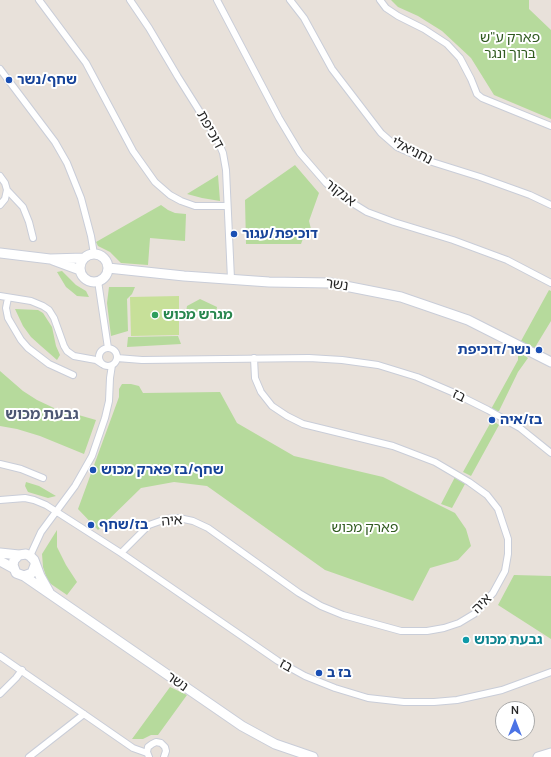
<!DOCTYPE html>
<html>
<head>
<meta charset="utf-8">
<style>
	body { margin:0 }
	#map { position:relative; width:551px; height:757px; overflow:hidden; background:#e8e1da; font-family:Manrope,sans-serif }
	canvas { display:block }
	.north { position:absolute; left:495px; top:701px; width:40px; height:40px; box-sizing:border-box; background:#fff; border:1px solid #a9a9a9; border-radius:50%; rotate:0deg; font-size:11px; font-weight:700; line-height:16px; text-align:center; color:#272727 }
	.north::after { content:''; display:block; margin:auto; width:14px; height:18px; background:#4b73e5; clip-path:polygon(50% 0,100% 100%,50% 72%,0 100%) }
</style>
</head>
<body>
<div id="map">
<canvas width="551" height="757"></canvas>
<div class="north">N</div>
</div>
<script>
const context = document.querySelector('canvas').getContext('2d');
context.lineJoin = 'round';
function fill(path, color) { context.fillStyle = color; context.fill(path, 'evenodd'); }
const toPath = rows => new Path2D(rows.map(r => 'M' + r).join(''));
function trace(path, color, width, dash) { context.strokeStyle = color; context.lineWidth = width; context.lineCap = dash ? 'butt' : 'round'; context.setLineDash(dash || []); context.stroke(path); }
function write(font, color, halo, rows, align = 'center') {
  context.font = font + ' Manrope,"Noto Sans Hebrew",sans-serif'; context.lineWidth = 4; context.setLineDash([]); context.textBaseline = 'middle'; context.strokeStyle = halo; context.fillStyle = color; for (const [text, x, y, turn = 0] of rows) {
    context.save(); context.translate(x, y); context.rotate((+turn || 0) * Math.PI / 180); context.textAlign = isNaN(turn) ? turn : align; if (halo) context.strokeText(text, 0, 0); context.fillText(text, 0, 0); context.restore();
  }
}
const green = toPath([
	[391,0,529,0,529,9,551,30,551,119,494,95,471,58,442,31,418,16,398,7],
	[295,165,319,193,309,221,311,229,304,236,301,244,246,244,245,200],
	[218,175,220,201,202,198,187,194],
	[161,205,168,210,175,213,186,214,185,241,150,238,148,265,121,263,110,252,98,246,96,242],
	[62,271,76,285,86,291,89,297,77,296,71,291,66,287,57,272],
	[109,287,135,287,132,294,127,299,128,331,111,336,107,303],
	[549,290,551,291,551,321,534,349,521,341],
	[200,299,217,307,216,312,186,312,187,306],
	[15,309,38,310,43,313,52,327,56,346,60,355,57,360,41,346,31,337,23,326],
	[178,336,181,344,127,347,128,337],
	[518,351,528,358,518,372,499,411,490,411,518,360],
	[0,371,23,391,37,400,54,408,96,420,84,454,40,436,17,429,0,426],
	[122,384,131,384,139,386,143,393,220,392,237,423,294,456,383,477,455,513,466,529,471,546,458,560,430,568,413,601,325,570,207,486,174,482,141,488,98,530,78,509,119,397,119,389],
	[492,420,499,425,471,476,463,472],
	[455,477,465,484,452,508,441,504],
	[26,482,39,486,56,496,48,498,28,492,25,486],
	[57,530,57,547,66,565,77,582,67,595,48,582,43,567,42,554],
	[514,575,551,576,551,639,498,605],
	[170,687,187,695,158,735,151,735,143,739,132,739]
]);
const pitch = toPath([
	[179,296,179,335,131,336,130,297]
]);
const street = toPath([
	[39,0,86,63,133,151,155,182,170,195,181,201,195,206,227,206],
	[130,0,149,28,178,77,217,139,223,153,226,170,231,279],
	[217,0,279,118,300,153,326,183,341,196,367,212,394,222,453,240,507,260,551,283],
	[290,0,304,18,332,69,381,133,397,147,429,161,480,177,530,195,551,205],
	[380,0,386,8,398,16,424,29,447,44,460,58,471,79,477,94,482,98,551,126],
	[0,69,55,142,67,163,81,198,91,236,94,254],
	[0,176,5,183,7,190,5,199,0,205],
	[7,190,23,207,29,222,33,238],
	[98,281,108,348],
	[0,296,31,301,43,306,49,310,54,318,64,346,67,351,74,356,96,360,102,364],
	[8,298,6,308,8,318,21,340,28,348,49,364,73,375],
	'99 357a9 9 0 1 1 18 0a9 9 0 1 1-18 0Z',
	[117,358,142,360,309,358,342,360,378,365,417,377,452,392,488,410,520,428,551,453],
	[0,464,21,469,43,478],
	[0,500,25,498,34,500,46,505,121,553,278,661,305,676,335,688,368,698,404,702,434,702,457,700,502,690,551,672],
	[121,553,149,525,166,519,179,518,193,521,208,528,299,593,321,606,343,615,401,631,427,631,444,628,459,623,474,614,493,593,505,571,508,554,508,539,498,509,487,495,469,482,435,462,393,446,303,424,287,416,272,406,261,392,255,378,254,358],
	[30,556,41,532,75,486,92,456,105,418,109,401,110,378,112,365],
	[0,656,133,748,147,753],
	[0,694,16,678,22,670],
	[29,757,84,714],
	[149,757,147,752,148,747,152,744,156,742,161,743,165,747,166,751,164,757]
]);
const secondary = toPath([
	[0,253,50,259,84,258],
	'80 268a14 14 0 1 1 28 0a14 14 0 1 1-28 0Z',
	[53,260,80,270],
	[108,268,184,276,269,282,330,283,401,297,468,320,551,362],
	[0,553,19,555],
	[0,561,13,568],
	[35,565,32,573,24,576,16,573,13,565,14,560,19,555,26,554,30,556,34,560,40,576,49,592],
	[24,576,242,726,275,744,313,757],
	[538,757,551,753]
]);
const markers = [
	[9,80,4,"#1a4fb4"],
	[234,234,4,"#1a4fb4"],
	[155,315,4,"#2e9e5b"],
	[539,350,4,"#1a4fb4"],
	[492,420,4,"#1a4fb4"],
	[93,470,4,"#1a4fb4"],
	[91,525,4,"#1a4fb4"],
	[466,640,4,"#0f9aa8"],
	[319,673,4,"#1a4fb4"]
];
const parkNames = [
	["פארק ע\"ש",510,38],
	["ברוך ונגר",510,54],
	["פארק מכוש",365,528]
];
const transitNames = [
	["שחף/נשר",17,80],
	["דוכיפת/עגור",242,234],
	["נשר/דוכיפת",531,350,"right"],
	["בז/איה",500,420],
	["שחף/בז פארק מכוש",101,470],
	["בז/שחף",99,525],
	["בז ב",327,673]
];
const streetNames = [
	["דוכיפת",210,130,61],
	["נחניאלי",412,151,27],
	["אנקור",340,193,38],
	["נשר",337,285,8],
	["בז",459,396,26],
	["איה",172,521,-5],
	["איה",482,604,-45],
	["בז",286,666,29],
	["נשר",177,682,35]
];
const leisureNames = [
	["מגרש מכוש",163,315]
];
const cultureNames = [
	["גבעת מכוש",474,640]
];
const neighbourhoodNames = [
	["גבעת מכוש",42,415]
];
fill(green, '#b6da9c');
fill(pitch, '#c7e099');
trace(street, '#c9cdd8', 8);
trace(secondary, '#c9cdd8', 11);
trace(street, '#fff', 6);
trace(secondary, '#fff', 9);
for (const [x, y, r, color] of markers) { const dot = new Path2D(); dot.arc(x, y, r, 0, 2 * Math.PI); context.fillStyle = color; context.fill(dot); trace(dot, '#fff', 1.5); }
write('14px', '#315b21', '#fff', parkNames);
write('bold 14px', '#164399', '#fff', transitNames, 'left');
write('14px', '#272727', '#fff', streetNames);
write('bold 14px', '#27864d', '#fff', leisureNames, 'left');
write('bold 14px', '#0d838f', '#fff', cultureNames, 'left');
write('bold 15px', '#4d5773', '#fff', neighbourhoodNames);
</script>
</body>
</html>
